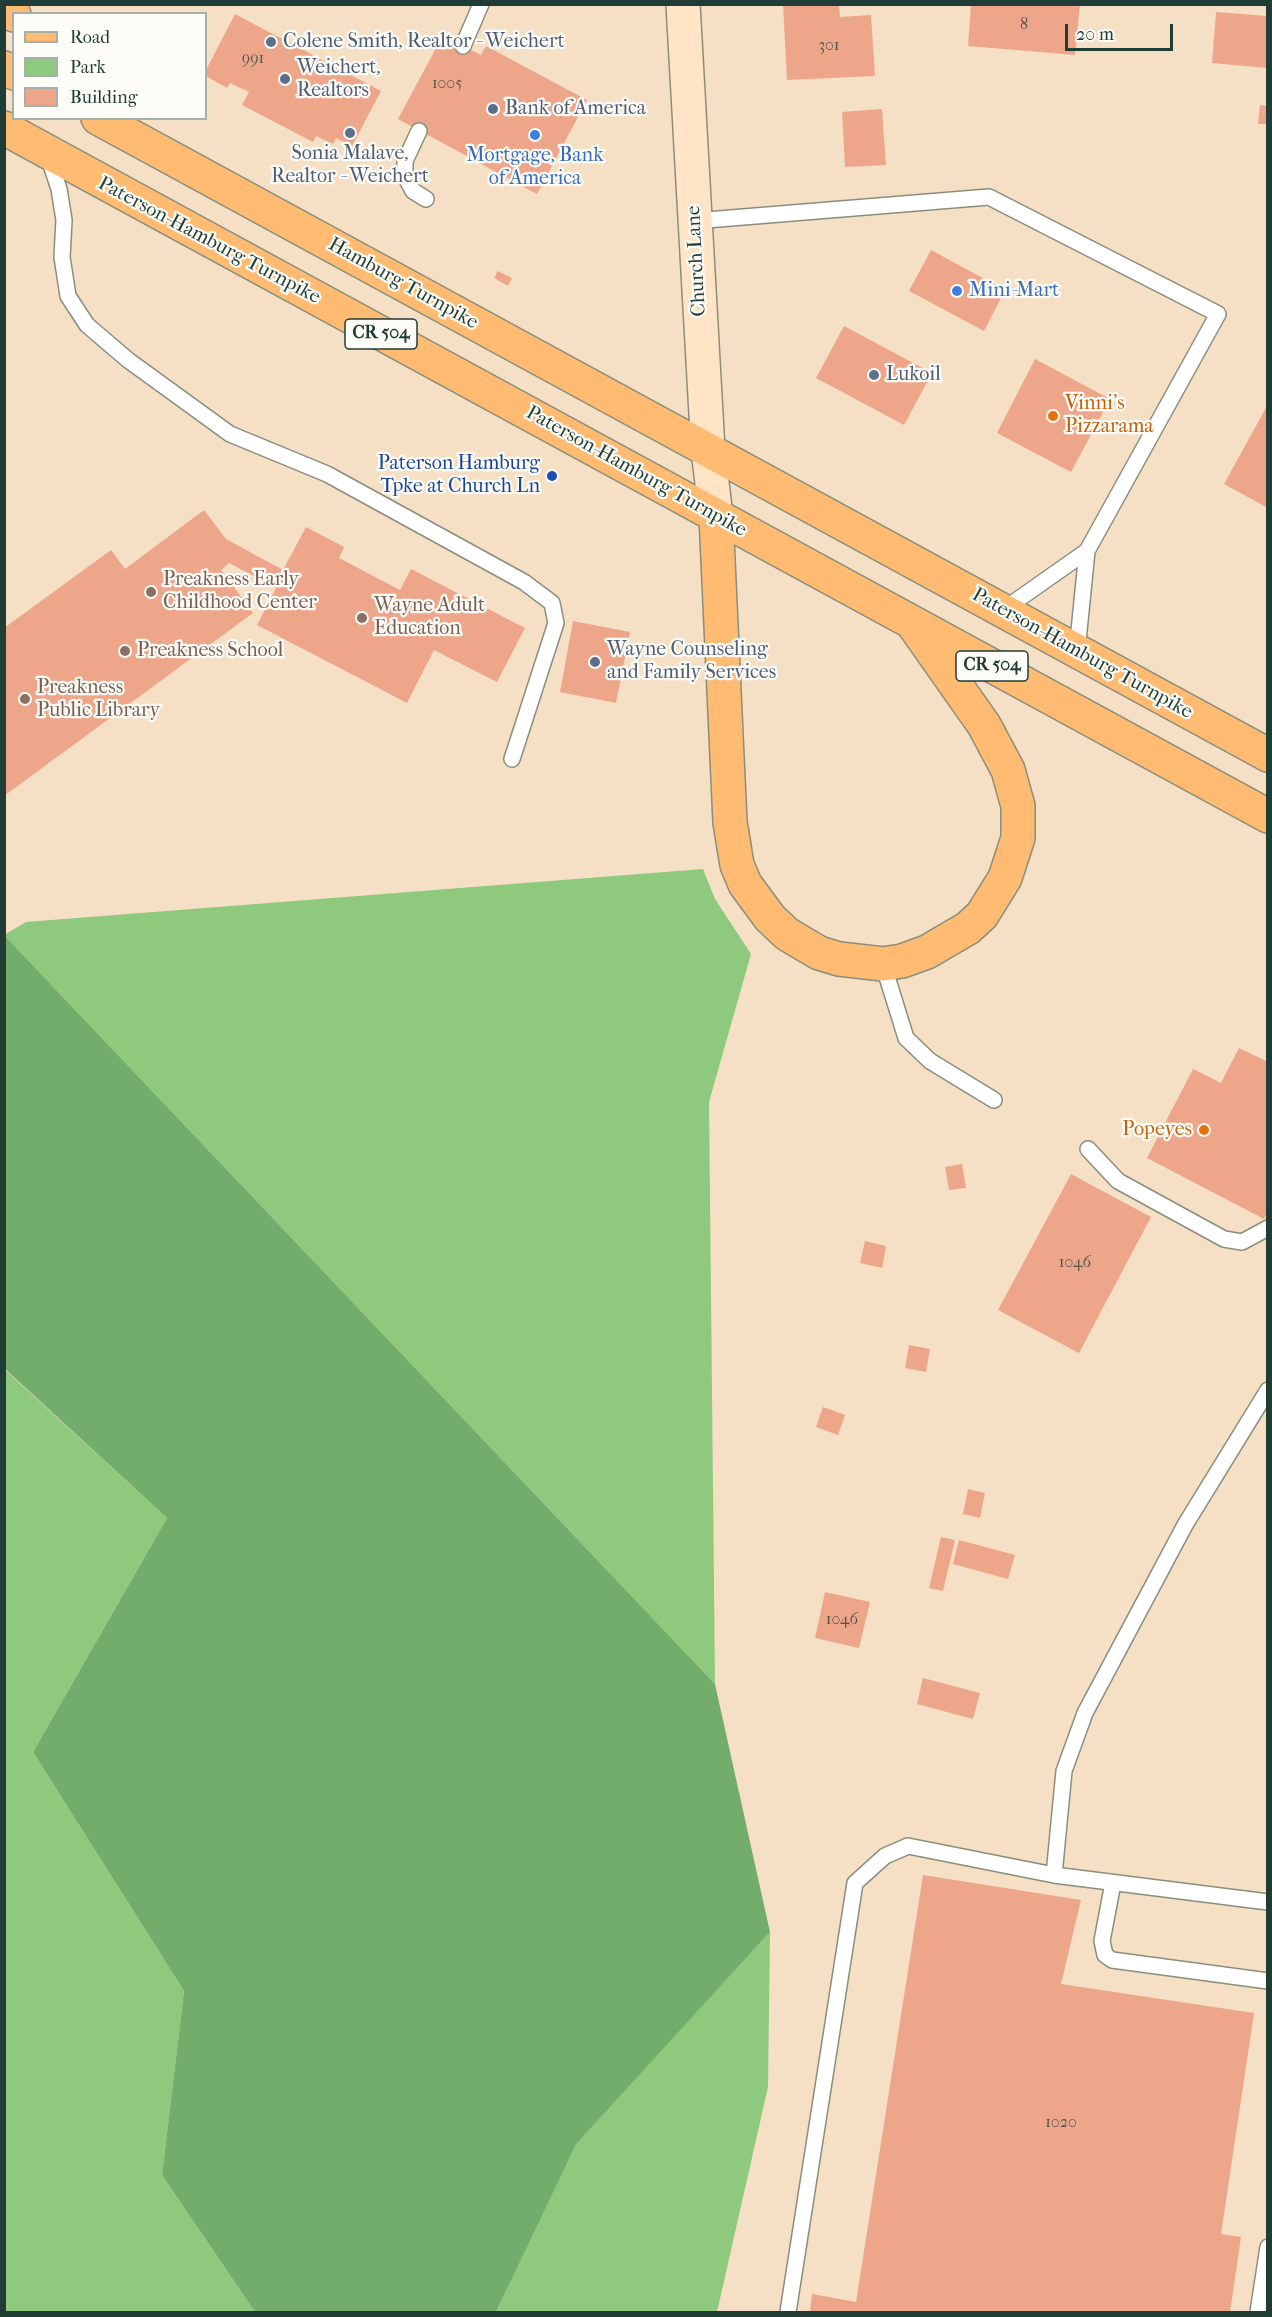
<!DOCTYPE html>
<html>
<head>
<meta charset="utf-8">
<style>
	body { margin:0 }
	#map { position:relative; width:1272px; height:2317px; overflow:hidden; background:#f5dfc5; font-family:"IM FELL French Canon",serif }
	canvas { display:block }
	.frame { position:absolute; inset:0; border:6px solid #1f3d34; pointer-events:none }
	.legend { position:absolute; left:12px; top:12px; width:195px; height:108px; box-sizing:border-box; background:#fdfcf7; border:2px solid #a4b0a9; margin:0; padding:8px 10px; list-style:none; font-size:18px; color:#1f3d34 }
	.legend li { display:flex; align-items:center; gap:12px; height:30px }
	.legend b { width:30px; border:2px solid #a4b0a9 }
	.scale { position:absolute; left:1065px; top:24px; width:108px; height:27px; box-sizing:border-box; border:3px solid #1f3d34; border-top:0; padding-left:8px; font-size:18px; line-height:21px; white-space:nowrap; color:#1f3d34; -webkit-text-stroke:4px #fdfcf7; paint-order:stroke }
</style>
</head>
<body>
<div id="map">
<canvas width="1272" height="2317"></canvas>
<div class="frame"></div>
<ul class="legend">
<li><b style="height:8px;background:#febb71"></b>Road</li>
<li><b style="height:16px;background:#8fc97d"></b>Park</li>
<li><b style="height:16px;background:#eea68a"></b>Building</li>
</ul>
<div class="scale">20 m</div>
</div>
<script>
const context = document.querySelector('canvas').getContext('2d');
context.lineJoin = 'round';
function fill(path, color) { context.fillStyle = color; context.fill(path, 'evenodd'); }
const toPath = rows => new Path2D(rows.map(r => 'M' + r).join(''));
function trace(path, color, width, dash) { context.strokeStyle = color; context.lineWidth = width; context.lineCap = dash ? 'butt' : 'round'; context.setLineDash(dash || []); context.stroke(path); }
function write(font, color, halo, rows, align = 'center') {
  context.font = font + ' "IM FELL French Canon",serif'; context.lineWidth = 4.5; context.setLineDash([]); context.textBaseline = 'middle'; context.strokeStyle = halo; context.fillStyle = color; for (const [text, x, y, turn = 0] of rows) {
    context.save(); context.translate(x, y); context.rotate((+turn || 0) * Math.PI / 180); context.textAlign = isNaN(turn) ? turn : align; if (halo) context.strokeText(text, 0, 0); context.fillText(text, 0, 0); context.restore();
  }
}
const green = toPath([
	[703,869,715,899,751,954,709,1102,715,1684,4,935,26,922],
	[4,1369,167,1518,33,1752,184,1991,162,2175,255,2312,5,2312],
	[770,1932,768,2087,717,2312,496,2312,575,2144]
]);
const forest = toPath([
	[4,935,715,1684,770,1932,576,2144,496,2312,255,2312,162,2175,184,1991,33,1752,167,1518,5,1369]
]);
const building = toPath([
	[783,4,839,4,840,17,871,15,875,76,787,80],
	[971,4,1080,4,1075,55,968,46],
	[1216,12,1268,16,1268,68,1212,63],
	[235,14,381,91,352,146,336,138,333,144,316,136,313,142,242,105,249,92,230,83,227,88,206,76,206,70],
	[443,35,481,55,486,46,587,100,537,194,398,119],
	[1260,105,1268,106,1268,124,1258,124],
	[882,109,886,165,845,167,842,112],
	[931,250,1005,290,984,331,909,291],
	[498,271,512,278,508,286,494,278],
	[844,326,932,373,904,425,816,378],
	[1035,359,1110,399,1071,472,997,433],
	[1268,404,1268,508,1224,484],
	[204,510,226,539,283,570,306,527,344,547,339,558,400,590,411,569,525,628,497,682,434,650,407,703,257,625,276,588,229,563,221,570,253,613,4,796,4,628,111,550,125,569],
	[573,621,630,632,616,703,560,692],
	[1239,1048,1268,1062,1268,1212,1264,1219,1147,1158,1193,1069,1221,1083],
	[962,1164,966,1188,949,1190,945,1167],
	[1071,1174,1151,1217,1079,1353,998,1310],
	[865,1241,886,1246,882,1268,860,1263],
	[909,1345,930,1349,926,1372,905,1368],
	[823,1407,845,1415,838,1435,816,1427],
	[968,1489,985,1493,980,1518,963,1514],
	[941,1537,955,1540,943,1591,929,1588],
	[959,1540,1015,1555,1008,1579,953,1564],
	[825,1592,870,1602,859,1648,815,1638],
	[923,1678,980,1693,973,1719,917,1704],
	[923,1875,1081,1900,1061,1984,1254,2013,1221,2234,1241,2237,1230,2312,810,2312,812,2294,856,2302]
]);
const lane = toPath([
	[463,46,481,4],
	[419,131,405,161,405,176,413,191,426,199],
	[48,156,59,189,64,220,62,257,68,296,87,325,128,360,230,434,327,474,524,582,552,603,556,623,512,759],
	[694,221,989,197,1218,314,1087,551],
	[1003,610,1087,551,1077,651],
	[883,964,906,1038,930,1061,994,1100],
	[1088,1149,1118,1181,1224,1239,1242,1242,1268,1228],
	[1268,1390,1185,1525,1085,1713,1064,1771,1054,1875,1268,1902],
	[1113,1883,1102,1941,1105,1955,1112,1960,1268,1981],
	[788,2312,855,1883,885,1856,908,1846,1054,1875],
	[1258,2312,1268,2247]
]);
const secondary = toPath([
	[683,4,708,450,716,516]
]);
const primary = toPath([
	[10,4,14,15],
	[4,68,14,73],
	[98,118,1268,755],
	[4,128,1268,816],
	[716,516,730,822,737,865,745,884,770,918,787,934,819,953,839,959,883,964,902,961,927,952,968,928,982,915,1005,878,1018,838,1018,806,1008,770,984,725,915,627]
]);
const markers = [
	[271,42,6,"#5c6f8a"],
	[285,79,6,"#5c6f8a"],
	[493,109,6,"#5c6f8a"],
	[350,133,6,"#5c6f8a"],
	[535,135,6,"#3f7fe0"],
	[957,291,6,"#3f7fe0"],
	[874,375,6,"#5c6f8a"],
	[1053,416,6,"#e8710a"],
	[552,476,6,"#1a4fb4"],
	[151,592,6,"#8d6e63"],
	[362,618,6,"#8d6e63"],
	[125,651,6,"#8d6e63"],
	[595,662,6,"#5c6f8a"],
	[25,699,6,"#8d6e63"],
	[1204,1130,6,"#e8710a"]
];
const numberNames = [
	["8",1024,25],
	["301",829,46],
	["991",253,59],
	["1005",447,84],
	["1046",1075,1263],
	["1046",842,1620],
	["1020",1061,2123]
];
const shields = [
	[381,334,72],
	[992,666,72]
];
const shieldNames = [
	["CR 504",381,334],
	["CR 504",992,666]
];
const serviceNames = [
	["Colene Smith, Realtor - Weichert",283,42],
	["Weichert,",297,68],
	["Realtors",297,91],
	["Bank of America",505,109],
	["Sonia Malave,",350,154,"center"],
	["Realtor - Weichert",350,177,"center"],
	["Lukoil",886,375],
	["Wayne Counseling",607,650],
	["and Family Services",607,673]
];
const shopNames = [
	["Mortgage, Bank",535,156],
	["of America",535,179],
	["Mini-Mart",969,291,"left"]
];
const streetNames = [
	["Paterson-Hamburg Turnpike",209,241,28],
	["Church Lane",697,261,-93],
	["Hamburg Turnpike",403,284,29],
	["Paterson-Hamburg Turnpike",636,472,29],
	["Paterson-Hamburg Turnpike",1082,654,29]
];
const foodNames = [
	["Vinni's",1065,404],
	["Pizzarama",1065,427],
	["Popeyes",1192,1130,"right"]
];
const transitNames = [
	["Paterson Hamburg",540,464],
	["Tpke at Church Ln",540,487]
];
const educationNames = [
	["Preakness Early",163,580],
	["Childhood Center",163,603],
	["Wayne Adult",374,606],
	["Education",374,629],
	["Preakness School",137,651],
	["Preakness",37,688],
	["Public Library",37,711]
];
fill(green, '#8fc97d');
fill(forest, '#73ad6c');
fill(building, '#eea68a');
trace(lane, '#8a8e7c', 18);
trace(secondary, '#8a8e7c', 36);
trace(primary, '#8a8e7c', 36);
trace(lane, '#fff', 15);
trace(secondary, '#ffe4c6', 33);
trace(primary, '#febb71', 33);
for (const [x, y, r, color] of markers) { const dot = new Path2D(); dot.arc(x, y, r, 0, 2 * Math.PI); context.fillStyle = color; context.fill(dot); trace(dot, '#fdfcf7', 2); }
write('16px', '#53574a', null, numberNames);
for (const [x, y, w] of shields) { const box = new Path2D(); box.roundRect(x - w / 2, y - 15, w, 30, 4.5); context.fillStyle = '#fdfcf7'; context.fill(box); trace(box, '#1f3d34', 1.5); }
write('bold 18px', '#1f3d34', null, shieldNames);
write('20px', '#4e5e75', '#fdfcf7', serviceNames, 'left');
write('20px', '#366cbe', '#fdfcf7', shopNames);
write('20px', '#1f3d34', '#fdfcf7', streetNames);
write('20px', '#c56008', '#fdfcf7', foodNames, 'left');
write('20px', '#164399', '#fdfcf7', transitNames, 'right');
write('20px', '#785e54', '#fdfcf7', educationNames, 'left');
</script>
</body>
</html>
